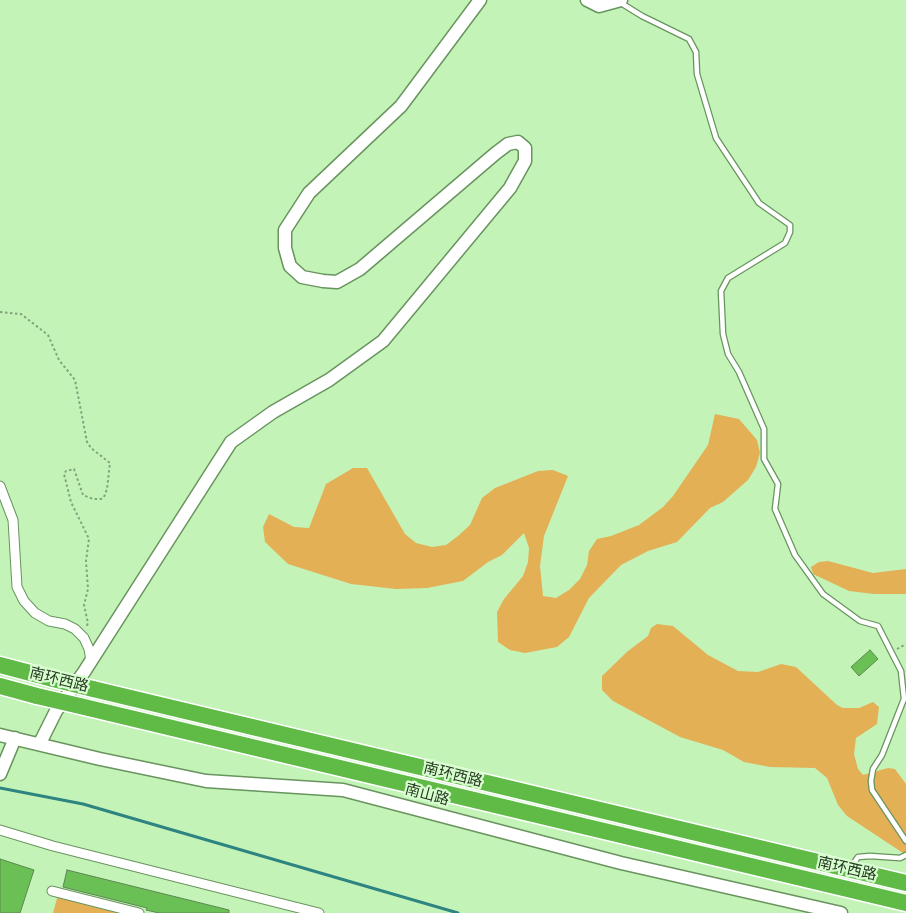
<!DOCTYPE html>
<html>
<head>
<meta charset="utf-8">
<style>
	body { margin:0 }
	canvas { display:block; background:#c4f3b8 }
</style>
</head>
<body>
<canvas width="906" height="913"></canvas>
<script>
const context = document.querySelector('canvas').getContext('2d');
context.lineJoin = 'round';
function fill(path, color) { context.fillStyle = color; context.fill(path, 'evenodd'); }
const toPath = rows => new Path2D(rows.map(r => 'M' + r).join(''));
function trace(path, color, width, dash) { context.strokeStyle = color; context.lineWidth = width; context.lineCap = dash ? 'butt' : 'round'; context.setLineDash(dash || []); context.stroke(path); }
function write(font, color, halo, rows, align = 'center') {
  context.font = font + ' "Noto Sans","Noto Sans SC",sans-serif'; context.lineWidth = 4.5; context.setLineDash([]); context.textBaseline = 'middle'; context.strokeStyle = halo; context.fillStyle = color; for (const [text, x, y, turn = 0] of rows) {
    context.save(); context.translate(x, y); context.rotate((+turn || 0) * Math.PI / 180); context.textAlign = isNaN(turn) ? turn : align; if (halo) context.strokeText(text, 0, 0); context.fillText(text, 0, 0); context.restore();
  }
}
const green = toPath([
	[715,414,739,419,757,440,760,453,756,467,748,480,723,502,710,508,677,542,648,551,621,565,589,598,569,637,557,647,525,653,510,650,498,642,497,612,504,599,523,576,528,562,529,548,524,533,502,555,488,562,463,581,427,588,396,589,351,584,288,564,265,542,263,527,269,514,294,527,309,528,326,484,353,468,367,468,405,534,416,543,432,547,446,545,458,536,470,525,482,498,495,488,538,471,553,470,568,476,544,536,540,566,543,596,556,598,569,590,580,579,587,565,589,551,597,539,611,536,639,525,663,507,673,496,708,445],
	[828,561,873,573,906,569,906,594,874,594,849,591,813,574,811,567,819,562],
	[657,624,673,626,708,655,738,671,758,672,781,664,796,667,837,705,843,708,859,708,873,702,879,707,877,724,856,738,854,754,858,769,863,775,888,768,895,769,906,784,906,855,847,816,838,805,827,778,815,768,770,767,744,762,723,750,680,737,613,701,602,690,602,676,628,651,648,636,651,628],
	[58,895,125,913,53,913]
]);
const stream = toPath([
	[0,788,83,804,458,913]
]);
const building = toPath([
	[870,650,878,659,859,676,851,667,870,650],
	[0,859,34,870,20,913,0,913,0,859],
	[67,870,229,910,229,913,159,913,146,910,147,908,63,887,67,870]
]);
const path = toPath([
	[0,312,21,314,48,335,59,360,75,380,87,442,91,448,110,463,107,489,104,497,101,499,93,499,83,495,74,469,66,471,64,474,71,502,89,539,86,561,88,589,84,605,88,623,86,628],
	[897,649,906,644]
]);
const lane = toPath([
	[621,3,642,16,689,39,696,52,697,74,716,138,759,203,790,225,790,232,785,243,728,278,721,291,723,334,728,354,739,372,764,429,764,459,778,484,775,509,795,555,823,594,860,621,878,626,901,671,904,699,882,755,873,769,871,781,872,790,906,841],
	[851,867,858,857,870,856,900,858,906,855]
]);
const street = toPath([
	[0,486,13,520,17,587,24,601,35,613,49,621,65,624,75,629,84,638,89,649,91,661],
	[0,830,53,846,319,913],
	[52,891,139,913]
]);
const secondary = toPath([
	[587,0,599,6,621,0],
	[0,735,100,759,206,781,343,790,621,863,841,913],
	[40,743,56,711,84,672,231,442,273,412,329,380,383,341,510,188,525,161,525,148,518,142,508,144,496,153,360,269,337,282,323,281,302,277,290,266,285,248,285,230,309,193,401,106,480,0],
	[0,774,15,738]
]);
const highway = toPath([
	[0,665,53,679],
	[0,686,37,696],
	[93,689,906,883],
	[80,706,906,903]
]);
const highwayBridge = toPath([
	[53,679,93,689],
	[37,696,80,706]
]);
const streetNames = [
	["南环西路",59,680,14],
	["南环西路",453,775,14],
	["南山路",427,795,15],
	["南环西路",847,869,13]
];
fill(green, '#e3b056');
trace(stream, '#2d8480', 3);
fill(building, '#6bc055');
trace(building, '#5c8751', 1);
trace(lane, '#68945e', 7);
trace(street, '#68945e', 11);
trace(secondary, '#68945e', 15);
trace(highway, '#fff', 19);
trace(path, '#81a478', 2, [2.5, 2.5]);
trace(lane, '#fff', 4.5);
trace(street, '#fff', 9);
trace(secondary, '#fff', 12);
trace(highway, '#5fba46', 16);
trace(highwayBridge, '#fff', 19, []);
trace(highwayBridge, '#5fba46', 16);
write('15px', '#263922', '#d7fece', streetNames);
</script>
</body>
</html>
